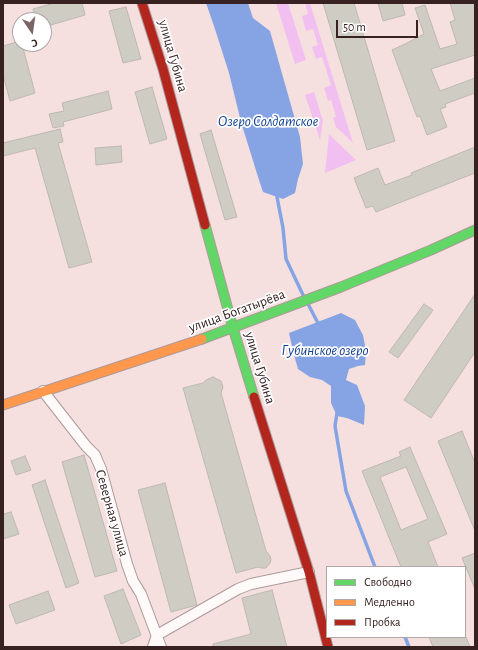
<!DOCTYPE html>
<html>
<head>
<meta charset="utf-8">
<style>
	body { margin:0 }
	#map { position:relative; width:478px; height:650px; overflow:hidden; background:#f5e0df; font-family:"Alegreya Sans",sans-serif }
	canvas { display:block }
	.frame { position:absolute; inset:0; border:4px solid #382121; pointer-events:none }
	.legend { position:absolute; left:326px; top:566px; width:140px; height:72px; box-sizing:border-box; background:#fff; border:1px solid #afa6a6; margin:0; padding:5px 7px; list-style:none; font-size:12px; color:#382121 }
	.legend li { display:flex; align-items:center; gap:8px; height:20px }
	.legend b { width:20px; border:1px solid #afa6a6 }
	.north { position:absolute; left:12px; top:12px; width:40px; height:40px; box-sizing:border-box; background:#fff; border:1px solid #afa6a6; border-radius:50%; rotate:167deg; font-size:11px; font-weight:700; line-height:16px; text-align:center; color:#382121 }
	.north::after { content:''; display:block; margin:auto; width:14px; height:18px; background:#7a6464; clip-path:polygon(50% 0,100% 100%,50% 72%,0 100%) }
	.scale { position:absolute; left:336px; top:20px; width:82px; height:18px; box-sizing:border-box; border:2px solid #382121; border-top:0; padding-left:5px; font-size:12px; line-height:14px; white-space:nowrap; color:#382121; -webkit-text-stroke:3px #fff; paint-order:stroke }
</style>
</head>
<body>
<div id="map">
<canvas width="478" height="650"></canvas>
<div class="frame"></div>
<ul class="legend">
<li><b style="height:5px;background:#63d668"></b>Свободно</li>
<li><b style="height:5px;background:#ff974d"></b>Медленно</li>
<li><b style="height:5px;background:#b3261e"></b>Пробка</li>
</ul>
<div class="north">С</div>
<div class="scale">50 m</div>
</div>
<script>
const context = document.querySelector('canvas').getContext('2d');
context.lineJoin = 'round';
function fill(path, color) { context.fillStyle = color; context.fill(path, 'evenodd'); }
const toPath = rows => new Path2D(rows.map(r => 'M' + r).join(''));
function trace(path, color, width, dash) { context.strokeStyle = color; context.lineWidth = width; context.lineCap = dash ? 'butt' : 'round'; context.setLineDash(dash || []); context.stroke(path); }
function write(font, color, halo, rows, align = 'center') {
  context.font = font + ' "Alegreya Sans",sans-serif'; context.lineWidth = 3.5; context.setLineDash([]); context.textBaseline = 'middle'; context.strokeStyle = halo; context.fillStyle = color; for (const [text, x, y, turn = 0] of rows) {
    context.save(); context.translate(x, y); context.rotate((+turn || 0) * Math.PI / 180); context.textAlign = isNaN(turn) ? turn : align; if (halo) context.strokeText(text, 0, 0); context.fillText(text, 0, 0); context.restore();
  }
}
const green = toPath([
	[276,3,288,3,306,60,295,64],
	[305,3,310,3,353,143,336,127,333,118,336,117,331,100,328,101,324,88,331,85,322,57,316,59,312,47,318,45,313,29,306,31,302,16,308,14],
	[314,92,323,121,320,140,305,95],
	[329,134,356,160,325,173]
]);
const water = toPath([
	[206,3,248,3,253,18,270,31,300,137,303,164,298,179,295,193,283,199,263,192,259,180,241,122,229,73,214,26],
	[341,313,355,320,363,335,366,351,365,365,358,366,349,369,346,380,357,385,365,406,364,425,347,418,337,416,331,403,331,386,322,380,310,377,298,369,294,355,289,333]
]);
const stream = toPath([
	[277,197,283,228,286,259,304,297],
	[308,304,319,325],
	[337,413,335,426,346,491,375,567],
	[405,637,409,647]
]);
const building = toPath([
	[54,3,82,3,85,15,44,27,44,20,36,20,33,9,54,3],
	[323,3,354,3,395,141,367,150,323,3],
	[378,3,402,3,405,15,383,21,378,3],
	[450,3,475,3,475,55,431,69,440,91,475,78,475,93,445,104,446,107,440,109,447,127,427,135,420,116,417,117,392,50,405,44,424,34,415,8,425,5,440,49,457,44,450,22,455,20,450,3],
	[126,7,141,59,123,63,109,11,126,7],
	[20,41,20,44,22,44,35,93,10,101,3,75,3,46,20,41],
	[152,87,167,139,150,144,135,92,152,87],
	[108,91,112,109,63,122,64,126,53,128,49,114,64,111,62,103,108,91],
	[60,129,63,142,58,143,92,262,69,268,35,148,3,156,3,143,60,129],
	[211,130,237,217,225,220,200,134,211,130],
	[121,146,122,162,96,165,95,148,121,146],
	[475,147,475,173,376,212,373,206,366,208,354,178,378,168,385,185,412,175,411,173,475,147],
	[475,294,475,352,431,418,404,400,475,294],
	[424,304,433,310,398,358,389,352,424,304],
	[213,377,221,381,223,387,221,393,266,551,270,556,271,560,270,563,266,568,261,568,258,567,236,573,183,388,203,383,206,380,213,377],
	[462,431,475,463,475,531,438,441,462,431],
	[410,447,447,534,428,542,438,567,401,567,362,471,401,456,399,452,410,447],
	[406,467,428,519,401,530,380,477,406,467],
	[84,455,117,571,95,577,62,462,84,455],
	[25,456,31,470,16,475,11,461,25,456],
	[45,480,79,583,66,588,32,485,45,480],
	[165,483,197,605,171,612,138,490,165,483],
	[11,512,19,534,3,539,3,514,11,512],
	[475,553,475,589,462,558,475,553],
	[123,589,141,635,121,644,104,596,123,589],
	[272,590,287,647,213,647,213,644,251,634,242,598,272,590],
	[48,591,55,610,16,624,9,605,48,591],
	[429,637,466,637,470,647,433,647,429,637]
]);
const street = toPath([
	[43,391,86,446,95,455,101,469,127,564,133,581,141,594,161,647],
	[153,647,157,635,238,589,251,584,309,572]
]);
const fast = toPath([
	[205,225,233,328,254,397],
	[202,339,341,287,431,250,475,230]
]);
const slow = toPath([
	[3,405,202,339]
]);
const jam = toPath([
	[142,3,163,69,205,225],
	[254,397,309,572,328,647]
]);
const streetNames = [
	["улица Губина",173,56,74],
	["улица Богатырёва",237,311,-20],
	["улица Губина",260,368,73],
	["Северная улица",112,513,74]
];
const waterNames = [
	["Озеро Солдатское",268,121],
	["Губинское озеро",325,350]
];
fill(green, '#f2c0f0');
fill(water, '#86a4e3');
trace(stream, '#86a4e3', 3.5);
fill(building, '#cfccc4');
trace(building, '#bcb9b1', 1);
trace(street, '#ad9a99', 12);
trace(fast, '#ad9a99', 11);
trace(slow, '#ad9a99', 11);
trace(jam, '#ad9a99', 11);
trace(street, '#fefafa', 10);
trace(fast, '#63d668', 9);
trace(slow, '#ff974d', 9);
trace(jam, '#b3261e', 9);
write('14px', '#382121', '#fff', streetNames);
write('italic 15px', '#144292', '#fff', waterNames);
</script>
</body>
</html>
